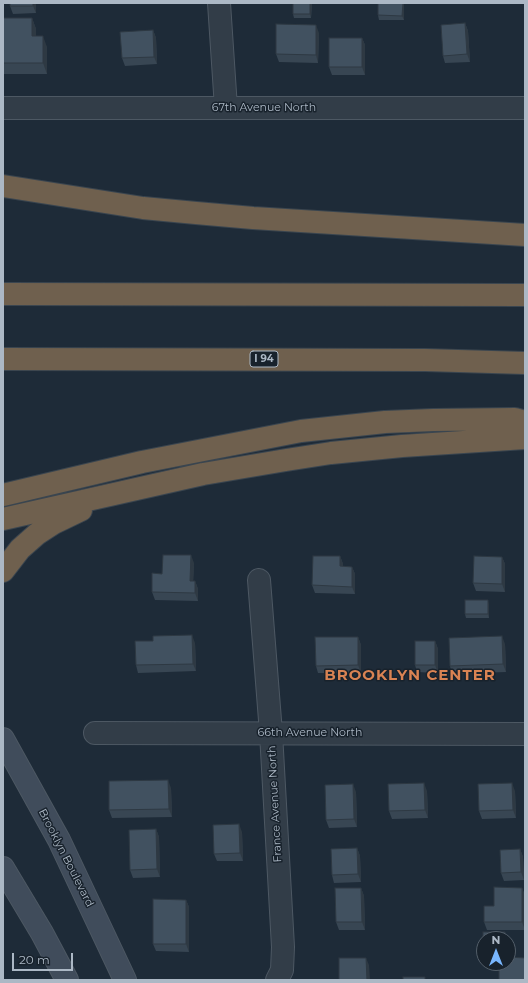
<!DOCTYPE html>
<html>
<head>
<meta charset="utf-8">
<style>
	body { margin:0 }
	#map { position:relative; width:528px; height:983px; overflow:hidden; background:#1e2b38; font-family:Montserrat,sans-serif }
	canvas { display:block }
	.frame { position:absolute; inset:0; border:4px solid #acb8c5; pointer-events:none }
	.north { position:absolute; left:476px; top:931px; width:40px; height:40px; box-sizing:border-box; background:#18222c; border:1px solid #535e69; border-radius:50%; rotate:0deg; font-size:11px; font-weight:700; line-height:16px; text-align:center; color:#acb8c5 }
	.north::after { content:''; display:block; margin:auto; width:14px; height:18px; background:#78b6fe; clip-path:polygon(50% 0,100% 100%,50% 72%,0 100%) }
	.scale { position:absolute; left:12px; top:953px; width:61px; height:18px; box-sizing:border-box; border:2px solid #acb8c5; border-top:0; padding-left:5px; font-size:12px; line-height:14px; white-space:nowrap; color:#acb8c5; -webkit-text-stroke:3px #18222c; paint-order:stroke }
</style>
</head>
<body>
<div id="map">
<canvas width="528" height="983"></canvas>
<div class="frame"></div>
<div class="north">N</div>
<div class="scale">20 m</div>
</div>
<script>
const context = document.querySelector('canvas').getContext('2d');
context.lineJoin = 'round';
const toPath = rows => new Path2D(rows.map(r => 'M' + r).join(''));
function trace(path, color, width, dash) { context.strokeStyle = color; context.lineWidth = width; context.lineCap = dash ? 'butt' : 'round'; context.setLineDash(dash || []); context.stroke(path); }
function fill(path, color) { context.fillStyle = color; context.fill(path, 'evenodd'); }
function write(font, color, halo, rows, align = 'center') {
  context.font = font + ' Montserrat,sans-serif'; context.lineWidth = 3; context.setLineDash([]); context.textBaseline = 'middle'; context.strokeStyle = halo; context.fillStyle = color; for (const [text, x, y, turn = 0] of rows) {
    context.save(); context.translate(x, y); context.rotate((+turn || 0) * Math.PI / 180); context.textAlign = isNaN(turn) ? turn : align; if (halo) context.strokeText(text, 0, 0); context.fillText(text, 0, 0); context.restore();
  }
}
const street = toPath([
	[219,3,226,108],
	[3,108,525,108],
	[259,580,271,733,283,947,282,970,277,980],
	[95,733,525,734]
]);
const secondary = toPath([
	[3,739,59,840,125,980],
	[3,868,42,933,67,980]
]);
const highway = toPath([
	[3,186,143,208,196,213,253,218,525,235],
	[3,294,525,295],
	[3,359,425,360,525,363],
	[3,495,142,462,301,431,385,422,433,420,515,419,525,422],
	[3,519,203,474,286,460,331,453,402,446,525,438],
	[3,571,20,549,37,534,54,523,81,510]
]);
const wall = toPath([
	[10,3,36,3,36,13,13,14,10,6],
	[312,3,311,18,294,18,293,14],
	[378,3,404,3,404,20,379,20,378,15],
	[3,18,32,18,36,29,36,36,47,47,47,74,3,74],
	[465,23,468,31,470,62,445,63,443,56],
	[153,30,156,38,157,64,125,66,122,58],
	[319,33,318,63,279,62,276,54],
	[362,38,365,45,365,75,332,75,329,67],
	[340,556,343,564,343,566,352,567,355,574,355,594,315,593,312,585],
	[502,557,505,564,505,592,476,591,473,583],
	[194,563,193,581,195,581,198,589,198,601,155,600,152,592,162,574],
	[489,604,489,618,466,618,465,614],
	[358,637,361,645,361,673,318,673,316,666],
	[435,641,438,649,438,673,417,672,415,665],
	[195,643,196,671,138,673,136,665],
	[505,644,506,672,452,674,450,666],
	[171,788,172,817,112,818,109,810],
	[427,791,428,818,392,819,389,811],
	[515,791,516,818,482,819,479,811],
	[356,792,357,827,329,828,326,820],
	[156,829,159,837,160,877,133,878,130,870],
	[242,832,243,861,217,861,214,854],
	[357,848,360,856,361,882,334,883,332,875],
	[520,849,523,857,524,880,504,881,501,873],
	[361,888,364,896,365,930,339,930,336,922],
	[522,888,525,896,525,930,487,930,484,922,494,906],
	[186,900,189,907,189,952,156,951,153,944]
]);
const shadedWall = toPath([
	[33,3,36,3,36,13,33,6],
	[310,3,312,3,311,18,310,14],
	[403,3,404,3,404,20,402,16],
	[32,18,36,29,36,47,32,36],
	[465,23,468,31,470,62,467,54],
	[316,25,319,33,318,63,316,55],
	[153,30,156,38,157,64,154,57],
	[43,36,47,47,47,74,43,63],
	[362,38,365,45,365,75,362,67],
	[191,555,194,563,193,589,190,581],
	[340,556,343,564,343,574,340,566],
	[502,557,505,564,505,592,502,584],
	[352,567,355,574,355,594,352,587],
	[195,581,198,589,198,601,195,593],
	[488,600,489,604,489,618,488,614],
	[192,635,195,643,196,671,193,664],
	[502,636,505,644,506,672,503,664],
	[358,637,361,645,361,673,358,665],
	[435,641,438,649,438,673,435,665],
	[168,780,171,788,172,817,169,809],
	[424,783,427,791,428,818,425,810],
	[512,783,515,791,516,818,513,810],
	[353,784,356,792,357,827,354,819],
	[239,824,242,832,243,861,240,853],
	[156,829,159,837,160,877,157,869],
	[357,848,360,856,361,882,358,874],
	[520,849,523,857,524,880,521,872],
	[361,888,364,896,365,930,362,922],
	[522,888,525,896,525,930,522,922],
	[186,900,189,907,189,952,186,944],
	[505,932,507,936,507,939,505,939],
	[366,958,369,965,370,980,367,980]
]);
const building = toPath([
	[10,3,33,3,33,6,10,6,10,3],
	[293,3,310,3,310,14,293,14,293,3],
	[378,3,403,3,402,16,378,15,378,3],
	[3,18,32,18,32,36,43,36,43,63,3,63,3,18],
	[465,23,467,54,443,56,441,25,465,23],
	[276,24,316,25,316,55,276,54,276,24],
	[153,30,154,57,122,58,120,32,153,30],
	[329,38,362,38,362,67,329,67,329,38],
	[163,555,191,555,190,581,195,581,195,593,152,592,152,573,162,574,163,555],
	[313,556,340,556,340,566,352,567,352,587,312,585,313,556],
	[474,556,502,557,502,584,473,583,474,556],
	[465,600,488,600,488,614,465,614,465,600],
	[192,635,193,664,136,665,135,641,153,641,153,636,192,635],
	[502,636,503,664,450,666,449,638,502,636],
	[315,637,358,637,358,665,316,666,315,637],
	[415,641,435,641,435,665,415,665,415,641],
	[168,780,169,809,109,810,109,781,168,780],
	[424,783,425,810,389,811,388,784,424,783],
	[512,783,513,810,479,811,478,784,512,783],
	[353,784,354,819,326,820,325,785,353,784],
	[239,824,240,853,214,854,213,825,239,824],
	[156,829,157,869,130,870,129,830,156,829],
	[357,848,358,874,332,875,331,849,357,848],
	[520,849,521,872,501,873,500,850,520,849],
	[494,887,522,888,522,922,484,922,484,906,494,906,494,887],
	[335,888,361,888,362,922,336,922,335,888],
	[153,899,186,900,186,944,153,944,153,899],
	[483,932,505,932,505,939,484,939,484,947,483,947,483,932],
	[508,957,525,958,525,980,499,980,499,963,508,963,508,957],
	[339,958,366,958,367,980,339,980,339,958],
	[403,977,425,977,425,980,403,980,403,977]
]);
const shields = [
	[264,359,28]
];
const shieldNames = [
	["I 94",264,359]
];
const streetNames = [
	["67th Avenue North",264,108],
	["66th Avenue North",310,733],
	["France Avenue North",275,804,-93],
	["Brooklyn Boulevard",66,858,63]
];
const districtNames = [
	["BROOKLYN CENTER",410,676]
];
trace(street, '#4d5863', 24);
trace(secondary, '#4d5863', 24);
trace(highway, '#3a454f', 24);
trace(street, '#323d48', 22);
trace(secondary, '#404c5b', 22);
trace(highway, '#6f604e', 22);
fill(wall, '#384653');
fill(shadedWall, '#2e3943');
fill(building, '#415160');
trace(building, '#2e3943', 1);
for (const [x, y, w] of shields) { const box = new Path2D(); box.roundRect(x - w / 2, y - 8, w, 16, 3); context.fillStyle = '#18222c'; context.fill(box); trace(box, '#acb8c5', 1); }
write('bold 10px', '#acb8c5', null, shieldNames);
write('11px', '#acb8c5', '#18222c', streetNames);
context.letterSpacing = '1px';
write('bold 15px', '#d98353', '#18222c', districtNames);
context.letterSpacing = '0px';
</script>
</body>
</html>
